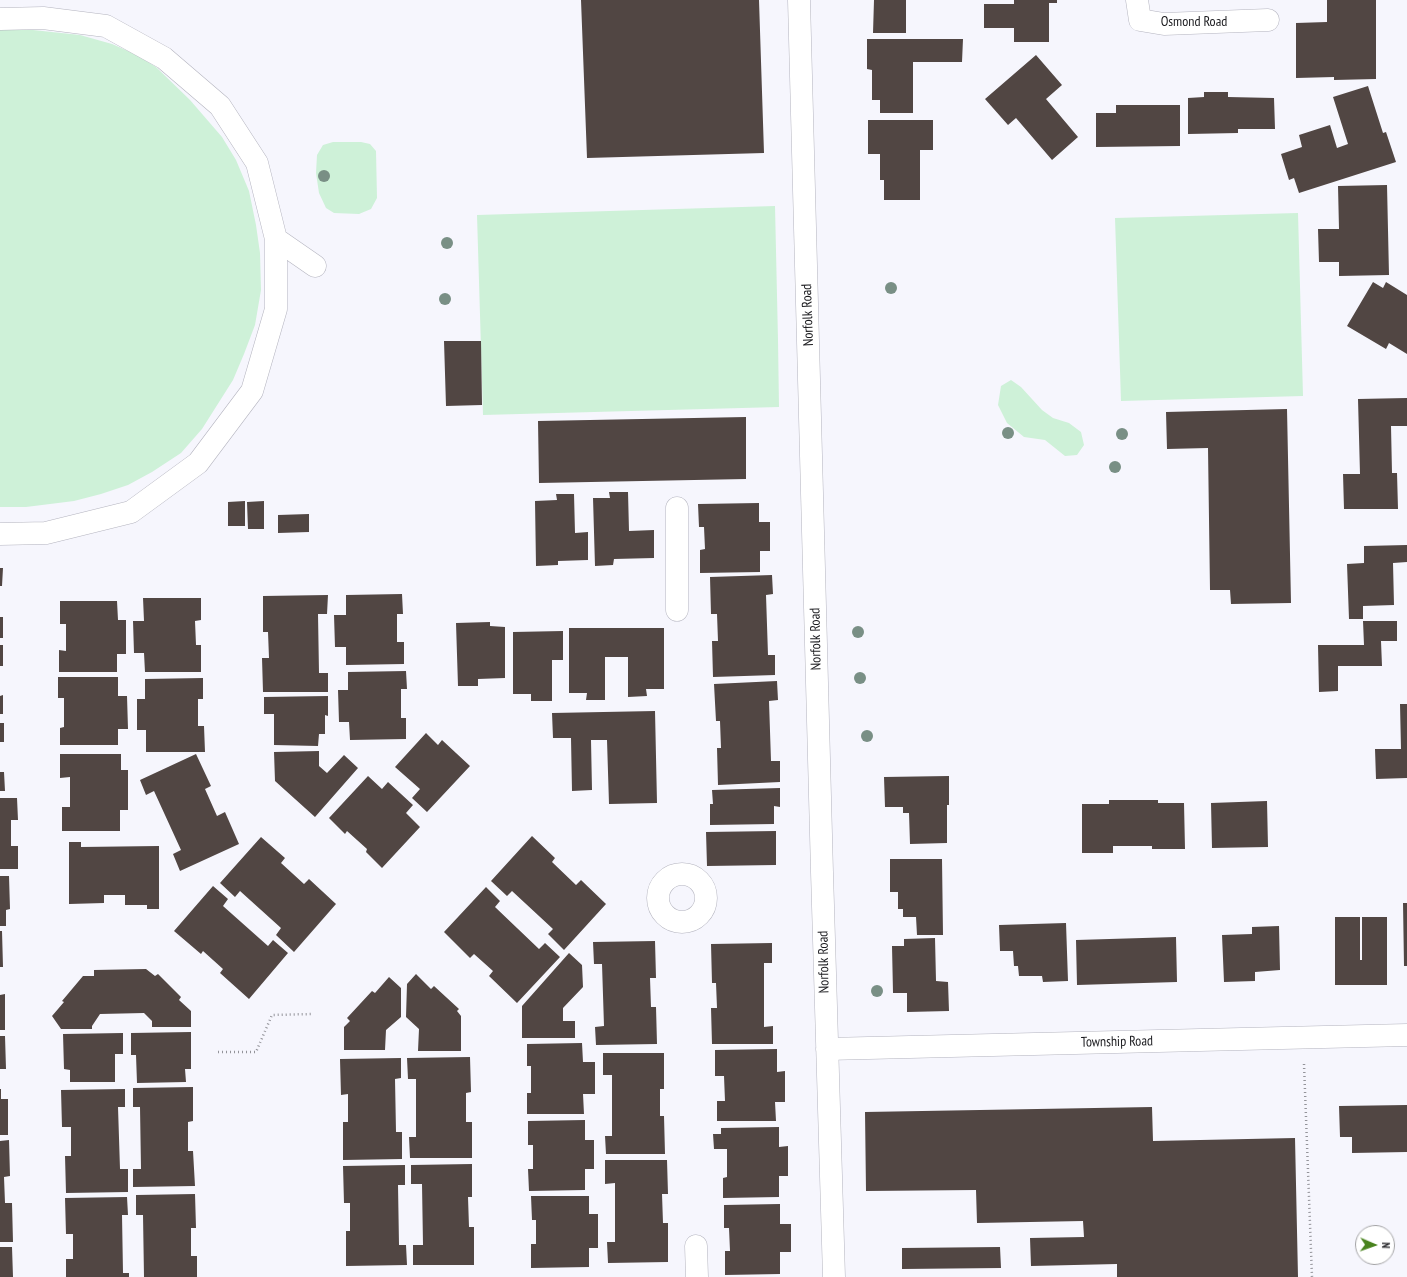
<!DOCTYPE html>
<html>
<head>
<meta charset="utf-8">
<style>
	body { margin:0 }
	#map { position:relative; width:1407px; height:1277px; overflow:hidden; background:#f6f6fd; font-family:"PT Sans Narrow",sans-serif }
	canvas { display:block }
	.north { position:absolute; left:1355px; top:1225px; width:40px; height:40px; box-sizing:border-box; background:#fff; border:1px solid #a3a3a5; border-radius:50%; rotate:92deg; font-size:11px; font-weight:700; line-height:16px; text-align:center; color:#1a1a1e }
	.north::after { content:''; display:block; margin:auto; width:14px; height:18px; background:#49831e; clip-path:polygon(50% 0,100% 100%,50% 72%,0 100%) }
</style>
</head>
<body>
<div id="map">
<canvas width="1407" height="1277"></canvas>
<div class="north">N</div>
</div>
<script>
const context = document.querySelector('canvas').getContext('2d');
context.lineJoin = 'round';
function fill(path, color) { context.fillStyle = color; context.fill(path, 'evenodd'); }
const toPath = rows => new Path2D(rows.map(r => 'M' + r).join(''));
function trace(path, color, width, dash) { context.strokeStyle = color; context.lineWidth = width; context.lineCap = dash ? 'butt' : 'round'; context.setLineDash(dash || []); context.stroke(path); }
function write(font, color, halo, rows, align = 'center') {
  context.font = font + ' "PT Sans Narrow",sans-serif'; context.lineWidth = 4; context.setLineDash([]); context.textBaseline = 'middle'; context.strokeStyle = halo; context.fillStyle = color; for (const [text, x, y, turn = 0] of rows) {
    context.save(); context.translate(x, y); context.rotate((+turn || 0) * Math.PI / 180); context.textAlign = isNaN(turn) ? turn : align; if (halo) context.strokeText(text, 0, 0); context.fillText(text, 0, 0); context.restore();
  }
}
const green = toPath([
	[0,30,33,30,80,35,112,44,137,55,156,67,190,100,222,137,236,160,249,191,256,225,260,253,261,290,255,325,244,354,233,380,202,429,181,453,152,472,128,485,101,494,74,501,26,507,0,507],
	[333,142,361,142,370,144,376,151,377,198,371,209,359,214,334,213,326,208,319,193,316,173,317,155,323,145],
	[775,206,778,340,741,341,778,340,779,407,483,415,477,215],
	[1298,213,1303,396,1121,401,1115,218],
	[1011,380,1021,387,1042,410,1053,418,1069,423,1081,432,1084,445,1077,455,1065,456,1045,440,1024,437,1007,423,998,405,1001,386]
]);
const building = toPath([
	[581,0,759,0,764,153,587,158],
	[874,0,906,0,906,33,873,33],
	[1014,0,1057,0,1057,3,1049,3,1049,42,1014,42,1014,28,984,28,984,4,1014,4],
	[1327,0,1376,0,1376,79,1334,80,1334,77,1296,78,1296,23,1327,22],
	[867,39,963,39,962,62,913,62,913,113,880,113,880,100,872,100,872,70,867,69],
	[1036,55,1062,85,1046,99,1078,137,1052,160,1016,118,1008,125,985,99],
	[1368,86,1383,133,1386,132,1396,162,1299,193,1294,178,1289,180,1281,154,1302,147,1299,135,1330,125,1337,148,1348,144,1333,97],
	[1204,92,1228,92,1228,97,1274,98,1275,129,1238,129,1238,133,1188,134,1188,98,1204,97],
	[1116,105,1180,105,1180,146,1096,147,1096,113,1116,113],
	[868,120,933,120,933,150,920,150,920,200,884,200,884,180,880,180,880,154,868,154],
	[1387,185,1389,275,1339,276,1339,262,1319,262,1318,229,1339,229,1338,186],
	[1373,282,1383,288,1386,282,1407,295,1407,354,1389,343,1386,349,1347,326],
	[444,341,481,341,482,405,446,406],
	[1407,398,1407,426,1391,426,1392,473,1397,473,1398,509,1344,509,1343,474,1360,474,1358,399],
	[1287,409,1291,603,1231,604,1230,590,1210,590,1208,448,1167,449,1166,412],
	[746,417,746,479,539,483,538,421],
	[609,492,628,492,629,531,654,530,654,558,614,559,613,565,595,566,593,498,610,498],
	[556,494,574,494,575,533,588,532,588,560,558,561,558,565,536,566,535,501,557,500],
	[245,501,245,526,228,526,228,502],
	[264,501,264,529,248,529,247,502],
	[759,503,759,522,770,522,770,551,760,551,760,572,700,573,700,550,705,549,704,527,699,527,698,504],
	[309,514,309,532,278,533,278,515],
	[1407,545,1407,562,1393,563,1394,605,1363,606,1363,619,1349,619,1347,564,1364,563,1364,546],
	[0,568,3,568,2,586,0,586],
	[772,575,773,594,766,595,768,655,775,655,775,675,713,677,712,641,718,641,717,614,711,614,710,577],
	[402,594,403,614,397,614,397,642,404,642,404,664,346,665,346,647,335,647,334,615,346,615,346,595],
	[328,595,327,614,318,614,319,673,328,673,328,692,263,692,262,658,269,658,268,632,263,632,263,596],
	[143,598,201,598,201,620,195,621,196,645,201,645,201,672,145,672,144,653,134,653,133,621,144,621],
	[60,601,117,601,118,620,126,620,126,654,117,654,117,672,59,672,59,650,66,651,66,624,60,624],
	[0,617,3,617,3,638,0,638],
	[1363,621,1397,621,1397,641,1381,641,1382,666,1338,666,1338,691,1319,692,1318,645,1364,645],
	[490,622,490,626,505,627,505,678,478,679,478,686,458,686,456,623],
	[569,628,664,628,664,689,646,689,647,696,628,697,628,657,605,657,605,700,586,700,587,693,569,693],
	[563,631,563,660,552,660,552,701,531,701,531,694,513,694,513,632],
	[0,645,3,645,3,666,0,666],
	[406,671,407,689,401,689,401,718,406,718,406,739,350,740,349,722,339,722,338,690,348,690,348,672],
	[58,677,118,677,118,696,127,696,128,729,118,729,118,745,60,745,60,728,64,727,64,698,58,698],
	[203,678,203,699,198,699,198,726,204,726,205,752,146,752,146,730,137,730,137,699,145,699,145,679],
	[777,681,778,700,769,701,771,761,780,761,780,782,718,785,717,748,721,748,720,721,716,721,714,684],
	[3,695,3,714,0,714,0,696],
	[328,696,328,716,325,715,325,734,319,734,318,746,274,745,274,714,264,714,264,697],
	[1400,704,1407,704,1407,778,1376,779,1375,749,1401,749],
	[655,711,657,803,609,804,607,740,591,740,592,790,572,791,571,738,553,738,552,713],
	[0,723,4,723,4,742,0,742],
	[426,733,438,745,442,740,470,766,427,812,412,798,420,789,395,767],
	[319,751,319,766,327,773,344,755,358,768,315,817,275,781,274,752],
	[60,754,121,754,121,770,128,770,128,810,120,810,120,831,62,831,62,807,70,807,70,777,60,778],
	[196,754,211,786,205,789,217,816,225,812,239,844,180,871,173,854,181,850,154,791,146,795,140,780],
	[0,772,4,772,5,791,0,791],
	[368,776,382,789,388,782,413,805,406,813,420,827,382,868,366,852,367,849,347,831,345,834,329,818],
	[949,776,949,805,947,805,947,843,910,844,909,813,903,813,903,807,885,807,884,777],
	[780,788,780,807,774,806,774,824,710,825,710,804,713,804,712,790],
	[0,798,17,798,18,820,11,820,11,846,18,846,18,869,0,869],
	[1109,800,1158,800,1158,803,1184,803,1185,849,1152,849,1152,846,1113,846,1113,853,1082,853,1082,804,1109,804],
	[1267,801,1268,847,1212,848,1211,803],
	[776,831,776,865,707,866,706,832],
	[532,836,555,858,552,862,576,885,581,880,606,904,564,950,548,934,553,929,512,891,507,896,491,881],
	[261,837,285,858,281,863,304,884,309,879,336,904,294,952,276,935,281,928,240,891,235,897,220,883],
	[69,842,81,842,81,847,159,846,159,909,147,909,147,905,125,905,125,895,104,895,104,903,69,904],
	[890,859,942,859,943,935,917,935,916,917,903,917,903,909,898,909,898,892,890,892],
	[0,876,9,876,10,909,6,910,6,926,0,926],
	[213,886,228,899,223,906,268,946,273,940,288,953,249,999,220,973,223,969,203,951,201,954,174,931],
	[486,887,500,901,495,907,539,949,545,943,560,957,517,1003,489,976,493,971,474,954,470,958,444,932],
	[1403,903,1407,903,1407,966,1404,966],
	[1335,917,1360,917,1360,960,1362,960,1362,917,1387,917,1387,985,1335,985],
	[1066,923,1068,981,1043,982,1042,976,1019,976,1018,966,1014,966,1013,951,1000,951,999,925],
	[1279,926,1280,970,1255,972,1255,981,1224,982,1222,935,1252,934,1252,927],
	[0,931,2,931,3,967,0,967],
	[1176,937,1177,982,1077,985,1076,940],
	[935,938,936,981,948,982,949,1011,907,1012,907,993,893,993,892,946,904,946,904,939],
	[655,941,656,978,650,978,651,1007,656,1007,657,1044,596,1045,595,1027,604,1026,602,964,594,964,593,942],
	[772,943,772,963,764,963,764,1027,773,1026,773,1044,712,1044,711,1008,717,1008,716,983,712,983,711,944],
	[569,953,582,965,583,987,563,1008,563,1021,575,1021,575,1038,522,1038,522,1006],
	[146,969,155,976,158,974,181,997,179,1000,191,1011,191,1027,152,1027,152,1021,144,1013,100,1014,92,1026,92,1029,61,1029,52,1016,64,1002,62,1001,83,976,94,976,94,970],
	[416,974,431,989,434,986,459,1009,457,1011,461,1016,461,1051,418,1051,419,1029,406,1017,407,984],
	[389,977,401,988,401,1017,386,1030,385,1050,344,1050,344,1027,350,1021,347,1018,372,991,375,993],
	[5,994,5,1030,0,1030,0,995],
	[191,1032,191,1069,185,1069,186,1082,137,1083,136,1055,131,1055,131,1033],
	[123,1033,123,1054,115,1054,115,1082,70,1082,70,1070,64,1069,63,1034],
	[0,1036,5,1036,6,1069,0,1069],
	[582,1043,583,1062,595,1062,595,1094,583,1094,584,1114,527,1114,527,1093,531,1093,531,1066,527,1066,527,1044],
	[777,1049,777,1072,785,1071,785,1102,775,1102,776,1121,717,1121,717,1101,725,1101,724,1076,715,1076,715,1050],
	[603,1053,664,1053,664,1089,660,1089,660,1116,664,1116,665,1154,606,1154,605,1136,612,1136,612,1075,603,1075],
	[470,1057,471,1092,466,1093,466,1122,472,1122,472,1158,410,1158,409,1137,416,1137,416,1079,408,1079,407,1058],
	[401,1058,401,1078,395,1079,396,1132,402,1132,402,1159,343,1160,343,1122,348,1122,348,1094,341,1095,340,1059],
	[193,1087,193,1121,188,1122,188,1151,193,1151,195,1186,133,1187,133,1169,141,1169,140,1107,133,1107,133,1088],
	[0,1089,1,1089,1,1099,8,1099,8,1135,0,1135],
	[125,1089,125,1107,118,1107,120,1169,128,1169,128,1192,66,1193,65,1156,71,1156,71,1127,62,1127,61,1090],
	[1407,1105,1407,1152,1352,1153,1352,1137,1340,1137,1339,1106],
	[1152,1107,1153,1141,1295,1138,1298,1277,1117,1277,1117,1264,1031,1266,1030,1238,1084,1237,1083,1221,977,1223,976,1190,866,1191,865,1112],
	[585,1120,585,1140,594,1140,594,1169,585,1169,585,1190,529,1191,528,1169,533,1169,533,1145,528,1145,528,1121],
	[779,1127,779,1147,788,1146,788,1176,779,1176,779,1197,723,1198,723,1178,727,1177,727,1149,714,1149,713,1134,721,1134,721,1128],
	[9,1140,10,1176,4,1177,5,1203,12,1203,13,1242,0,1242,0,1141],
	[605,1160,667,1160,668,1194,662,1194,663,1223,668,1223,668,1262,608,1263,607,1242,615,1242,615,1183,605,1184],
	[472,1164,472,1197,468,1197,469,1227,474,1227,474,1265,413,1265,413,1245,423,1245,422,1184,411,1184,411,1165],
	[405,1165,405,1185,398,1185,399,1245,406,1245,407,1265,346,1266,346,1231,350,1231,350,1203,344,1203,343,1166],
	[195,1194,196,1228,191,1228,191,1256,197,1256,197,1277,144,1277,143,1215,136,1215,136,1195],
	[531,1196,589,1196,589,1214,598,1214,598,1248,589,1248,589,1267,531,1268,531,1244,536,1244,536,1220,532,1220],
	[127,1197,128,1215,122,1215,123,1273,129,1273,129,1277,66,1277,66,1259,73,1259,73,1234,66,1234,65,1198],
	[780,1204,780,1224,791,1224,791,1252,780,1252,780,1274,725,1275,725,1251,730,1251,729,1228,724,1228,724,1205],
	[0,1247,12,1247,13,1277,0,1277],
	[1000,1247,1001,1268,902,1269,902,1248]
]);
const path = toPath([
	[218,1052,256,1052,272,1015,312,1014],
	[1304,1064,1312,1277]
]);
const minor = toPath([
	[799,0,822,872,834,1277],
	[1137,0,1140,20,1164,24,1268,20],
	[0,19,43,18,106,26,164,58,220,106,257,163,276,239,276,309,252,391,198,463,131,512,46,533,0,534],
	[276,239,315,266],
	[677,508,677,610],
	'658 898a24 24 0 1 1 48 0a24 24 0 1 1-48 0Z',
	[827,1049,1407,1035],
	[696,1246,697,1277]
]);
const trees = [
	[324,176],
	[447,243],
	[891,288],
	[445,299],
	[1008,433],
	[1122,434],
	[1115,467],
	[858,632],
	[860,678],
	[867,736],
	[877,991]
];
const streetNames = [
	["Osmond Road",1194,22],
	["Norfolk Road",808,315,-92],
	["Norfolk Road",816,639,-91],
	["Norfolk Road",824,962,-91],
	["Township Road",1117,1042,-1]
];
fill(green, '#cef1d8');
fill(building, '#514643');
trace(minor, '#b4b4bf', 23);
trace(path, '#94949a', 2.5, [1, 3]);
trace(minor, '#fff', 22);
context.fillStyle = '#798f85';
for (const [x, y] of trees) { context.beginPath(); context.arc(x, y, 6, 0, 2 * Math.PI); context.fill(); }
write('14px', '#1a1a1e', '#fff', streetNames);
</script>
</body>
</html>
